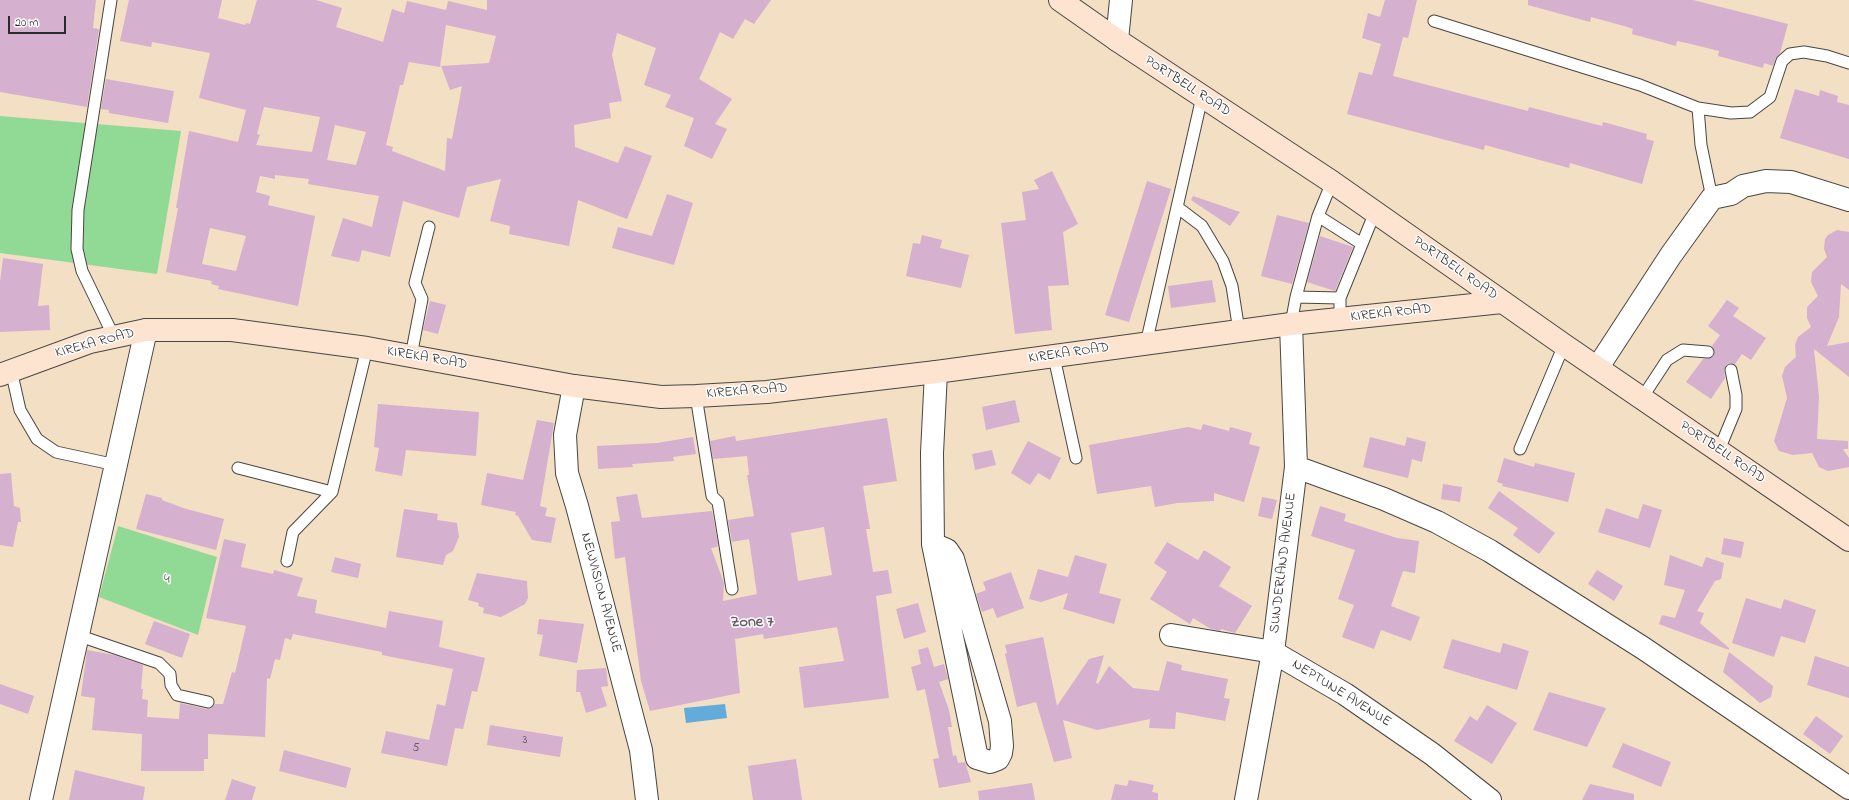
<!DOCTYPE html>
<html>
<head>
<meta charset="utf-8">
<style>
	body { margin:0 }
	#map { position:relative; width:1849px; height:800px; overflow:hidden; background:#f3dfc3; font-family:"Indie Flower",sans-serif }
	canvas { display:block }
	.scale { position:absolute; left:8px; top:16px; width:58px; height:18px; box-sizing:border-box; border:2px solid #2b2b2b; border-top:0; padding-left:5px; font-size:12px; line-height:14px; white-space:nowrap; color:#2b2b2b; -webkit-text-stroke:3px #fff; paint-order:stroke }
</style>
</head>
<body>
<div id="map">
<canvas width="1849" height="800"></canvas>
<div class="scale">20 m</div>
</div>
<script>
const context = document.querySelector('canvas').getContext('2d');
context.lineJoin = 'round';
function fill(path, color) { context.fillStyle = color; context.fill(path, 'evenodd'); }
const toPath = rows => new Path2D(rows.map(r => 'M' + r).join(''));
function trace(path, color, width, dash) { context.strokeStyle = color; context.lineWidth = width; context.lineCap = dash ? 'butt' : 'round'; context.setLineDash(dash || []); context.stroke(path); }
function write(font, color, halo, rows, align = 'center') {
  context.font = font + ' "Indie Flower",sans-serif'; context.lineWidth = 3; context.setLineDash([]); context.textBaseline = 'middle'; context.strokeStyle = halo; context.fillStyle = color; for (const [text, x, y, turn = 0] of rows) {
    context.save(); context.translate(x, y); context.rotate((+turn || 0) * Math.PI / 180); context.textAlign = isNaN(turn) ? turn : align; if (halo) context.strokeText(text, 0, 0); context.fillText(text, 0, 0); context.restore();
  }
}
const green = toPath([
	[0,116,181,131,157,274,0,253],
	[118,526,217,557,198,635,99,597]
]);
const water = toPath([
	[725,704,727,718,686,723,684,708]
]);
const building = toPath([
	[0,0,96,0,93,28,99,29,87,107,0,92],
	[129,0,222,0,218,18,245,25,246,23,250,24,257,0,316,0,342,8,336,27,383,42,392,9,404,13,407,1,446,10,448,1,487,10,487,0,771,0,754,24,745,19,733,39,720,32,699,79,732,99,715,124,727,129,712,159,684,146,694,118,665,107,671,95,644,85,656,48,617,33,612,55,622,101,609,103,611,118,574,125,575,147,618,163,625,146,652,156,627,219,578,200,569,246,509,234,510,226,490,221,501,179,467,187,459,218,403,201,390,257,362,250,359,262,331,256,343,218,372,227,379,196,308,184,309,179,275,175,275,179,260,176,256,192,270,196,268,205,315,216,298,306,218,289,219,286,211,284,212,281,166,272,178,208,176,208,189,131,238,142,246,110,199,98,210,53,152,42,151,47,120,41],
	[446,25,496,36,489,63,441,66,450,90,462,86,452,139,447,138,445,171,392,151,393,147,386,145,400,85,403,85,409,62,440,67],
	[264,107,320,117,312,152,256,145,260,135,257,134],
	[335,125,366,132,356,165,327,160],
	[210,228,246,236,236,271,202,264],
	[1385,0,1417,0,1408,38,1403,37,1393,76,1528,111,1529,107,1602,126,1603,122,1647,134,1646,139,1654,141,1642,184,1570,163,1569,168,1485,145,1484,150,1347,114,1359,72,1372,75,1381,44,1362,38,1368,13,1380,17],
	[1528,0,1693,0,1788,24,1780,53,1776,58,1773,66,1764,63,1763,68,1718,56,1719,51,1691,44,1677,41,1676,46,1632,34,1633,29,1624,26,1591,17,1590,22,1528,5],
	[106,79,174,91,168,123,109,113,109,110,101,109],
	[1795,89,1819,96,1820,90,1838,96,1837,102,1849,105,1849,159,1780,138],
	[1052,171,1078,224,1063,232,1069,285,1048,286,1052,330,1015,334,1001,223,1026,220,1022,192,1039,189,1034,180],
	[1147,181,1171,189,1129,322,1105,315],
	[667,194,693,203,674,265,612,248,618,227,652,236],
	[1193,196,1240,212,1230,226,1191,200],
	[1277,215,1309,223,1292,284,1261,276],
	[1837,230,1849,232,1849,290,1841,284,1839,317,1827,346,1849,342,1849,377,1814,349,1819,397,1817,439,1848,441,1848,449,1843,449,1849,458,1849,467,1828,471,1819,467,1812,453,1793,455,1779,451,1774,441,1787,398,1782,376,1785,367,1796,357,1795,345,1798,337,1811,327,1807,318,1807,307,1818,296,1811,282,1812,272,1827,257,1824,249,1825,239,1828,235],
	[922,235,942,240,940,248,969,255,961,288,906,276,913,243,920,244],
	[1320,236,1353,247,1335,291,1307,282],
	[3,258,43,264,38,306,49,305,50,330,0,332,0,282],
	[1212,280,1216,302,1171,308,1168,286],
	[1727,300,1739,308,1733,316,1766,338,1751,360,1742,354,1735,364,1730,363,1726,365,1724,371,1725,378,1711,399,1686,382,1703,359,1711,358,1714,356,1714,349,1712,346,1720,335,1708,326],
	[430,301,446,305,438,334,423,330],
	[1015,400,1020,422,986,430,982,407],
	[378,404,479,412,476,456,406,450,402,476,375,471,379,448,374,447],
	[887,418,897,481,863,486,870,529,866,529,873,572,888,570,892,593,876,596,889,698,804,708,799,667,844,661,837,627,764,639,763,634,735,639,740,693,650,711,641,681,625,557,615,559,611,522,620,521,616,497,637,494,642,518,712,511,718,544,717,547,711,548,724,583,723,601,757,594,749,539,732,542,728,520,754,516,747,475,749,475,747,456,713,459,710,441,735,436,736,441],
	[824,527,832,575,798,581,791,533],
	[537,420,554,423,540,506,547,508,545,516,556,518,551,543,532,540,518,516,515,515,516,512,481,505,487,473,523,480],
	[1203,424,1229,431,1230,427,1252,433,1249,444,1260,447,1244,502,1214,493,1214,501,1177,503,1155,507,1151,486,1097,494,1089,445,1188,427,1201,430],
	[693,437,696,454,673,457,674,461,632,464,633,467,598,469,597,446,657,443],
	[1370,437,1405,446,1407,437,1426,442,1422,462,1412,459,1408,478,1363,467],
	[1028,441,1061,458,1050,480,1038,473,1030,485,1011,473],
	[992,450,996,465,975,470,972,454],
	[1504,458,1534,467,1535,463,1575,473,1568,502,1502,486,1503,484,1497,482],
	[11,473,14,506,20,508,21,522,18,522,13,547,0,545,0,474],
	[1443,484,1462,487,1460,502,1441,499],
	[1499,491,1555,533,1539,554,1513,535,1518,528,1488,508],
	[146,494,162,498,162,500,183,508,224,519,216,550,136,529],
	[1262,497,1277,500,1272,519,1258,516],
	[1643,504,1662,510,1650,548,1598,532,1606,508,1638,519],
	[1320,506,1346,514,1344,521,1397,538,1419,541,1415,573,1403,571,1391,606,1420,617,1411,641,1381,630,1374,649,1342,637,1354,605,1338,599,1355,550,1311,536],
	[404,509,438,514,437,520,457,523,459,537,453,551,446,555,443,565,396,557],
	[1724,538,1744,542,1741,558,1721,554],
	[224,539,246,544,241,567,273,574,274,570,303,578,297,596,317,600,315,613,386,628,389,611,443,621,439,647,485,658,477,692,472,691,463,729,455,728,447,766,381,753,386,731,429,740,437,704,445,706,453,669,382,655,382,652,293,634,291,640,285,638,280,660,275,659,270,679,267,678,265,737,208,734,208,759,204,759,204,771,141,771,142,734,92,730,95,698,81,696,87,650,114,655,143,665,141,689,143,689,142,699,148,700,147,717,179,719,180,703,207,709,213,707,215,704,223,704,232,672,235,673,246,626,206,618],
	[1167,542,1198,560,1204,550,1231,567,1219,586,1252,606,1235,633,1221,629,1220,631,1211,629,1193,618,1190,624,1150,599,1167,572,1154,563],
	[1075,555,1107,564,1099,593,1121,599,1114,624,1063,609,1068,593,1041,602,1029,599,1038,569,1068,577],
	[1670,555,1702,567,1706,557,1724,563,1721,579,1715,581,1697,611,1704,613,1700,623,1729,648,1729,650,1659,624,1662,615,1675,618,1685,590,1664,585],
	[335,557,361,564,358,578,331,572],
	[1597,570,1623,586,1614,601,1588,584],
	[1011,572,1024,608,997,618,993,608,982,612,976,594,986,590,983,582],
	[477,573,527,581,528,598,525,604,501,617,483,613,484,608,478,606,479,603,468,600],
	[1746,598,1781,609,1784,599,1816,610,1805,643,1781,636,1774,657,1732,643],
	[918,603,926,632,904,639,896,609],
	[539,619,584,624,577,663,539,656,543,635,537,634],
	[154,621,190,634,182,658,145,644],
	[1043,637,1057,706,1089,659,1104,655,1096,683,1098,684,1109,666,1133,688,1159,691,1167,661,1182,665,1181,670,1228,679,1224,698,1230,699,1225,721,1176,712,1175,729,1149,728,1150,719,1097,730,1063,720,1072,758,1054,762,1036,702,1017,707,1005,654,1007,653,1005,645],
	[1452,639,1500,653,1503,643,1529,651,1517,690,1443,668],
	[928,647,934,667,944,664,948,679,939,682,949,710,952,727,948,727,953,756,956,755,958,763,965,762,971,782,939,788,933,759,939,758,925,689,917,691,911,667,921,664,918,650],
	[1729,652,1773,686,1771,697,1760,703,1723,672],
	[1815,656,1849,667,1849,698,1807,685],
	[606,668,608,686,601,687,607,706,586,713,580,692,576,692,577,670],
	[0,684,34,696,28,714,0,704],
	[1549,692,1606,708,1587,747,1533,730],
	[1487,705,1517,723,1492,764,1454,741,1470,716,1477,721],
	[1816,716,1843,736,1830,754,1803,734],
	[490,725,563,737,560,757,487,745],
	[1623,743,1671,762,1661,787,1612,767],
	[284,750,351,768,346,788,279,771],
	[796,759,802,800,753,800,748,766],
	[75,770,145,787,143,800,69,800],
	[232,779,256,787,252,800,225,800],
	[1129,780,1154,785,1152,792,1158,793,1158,800,1111,800,1115,784,1127,786],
	[1032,783,1035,800,979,800,978,791],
	[1590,784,1634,794,1634,800,1582,800]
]);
const lane = toPath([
	[111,0,78,210,77,249,82,271,114,337],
	[1434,21,1640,85,1698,108,1731,113,1750,112,1770,97,1782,61,1790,54,1804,52,1827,56,1849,63],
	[1698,108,1701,145,1712,198],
	[1177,207,1202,226,1223,261,1232,286,1239,331],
	[1318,216,1362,244],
	[1296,297,1340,298],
	[1340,319,1340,298,1375,212],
	[1291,324,1296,297,1318,216,1332,182],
	[1146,344,1202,97],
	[411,356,422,299,415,283,429,227],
	[1054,357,1076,458],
	[11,370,20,410,37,439,56,452,116,465],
	[696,396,712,496,718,502,732,589],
	[1642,398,1667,360,1683,350,1708,352],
	[1520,449,1564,345],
	[1719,450,1736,409,1736,395,1731,370],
	[238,468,332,492,367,348],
	[287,561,293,532,332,492],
	[77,635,159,663,170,674,171,685,177,695,208,702]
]);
const street = toPath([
	[1117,40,1121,0],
	[1598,367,1671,255,1712,198,1731,194,1743,186,1766,181,1791,182,1849,200],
	[574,386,565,435,567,473,577,506,641,750,647,800],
	[1296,467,1384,499,1437,522,1490,551,1643,648,1849,788],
	[933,544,947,550,953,559,1000,721,1002,746,1001,753,998,759,990,762,977,758,933,544,932,453,936,372],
	[1171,635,1273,652,1345,694,1432,754,1490,800],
	[41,800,146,330],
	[1246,800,1273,652,1296,467,1291,324]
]);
const secondary = toPath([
	[1060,0,1117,40,1332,182,1564,345,1849,540],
	[0,375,90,342,146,330,232,330,367,348,574,386,661,397,696,396,767,392,936,372,1291,324,1502,302]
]);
const numberNames = [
	["3",525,741],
	["5",416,749]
];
const streetNames = [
	["PORTBELL ROAD",1187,87,33],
	["PORTBELL ROAD",1455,269,35],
	["KIREKA ROAD",1391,314,-6],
	["KIREKA ROAD",95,344,-15],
	["KIREKA ROAD",1069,354,-8],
	["KIREKA ROAD",427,359,10],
	["KIREKA ROAD",747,392,-4],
	["PORTBELL ROAD",1722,453,34],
	["SUNDERLAND AVENUE",1284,563,-83],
	["NEWVISION AVENUE",600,593,75],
	["NEPTUNE AVENUE",1341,694,32]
];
const parkNames = [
	["4",167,581]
];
const quarterNames = [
	["Zone 7",752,623]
];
fill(green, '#91da96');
fill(water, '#63abda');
fill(building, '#d5b0cf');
trace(lane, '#494642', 13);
trace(street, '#494642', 24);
trace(secondary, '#494642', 24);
trace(lane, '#fff', 11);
trace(street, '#fff', 22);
trace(secondary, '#fde4d1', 22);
write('12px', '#564c54', null, numberNames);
write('14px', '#2b2b2b', '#fff', streetNames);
write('14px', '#4a604b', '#fff', parkNames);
write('bold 16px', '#665a64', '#fff', quarterNames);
</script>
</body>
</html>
